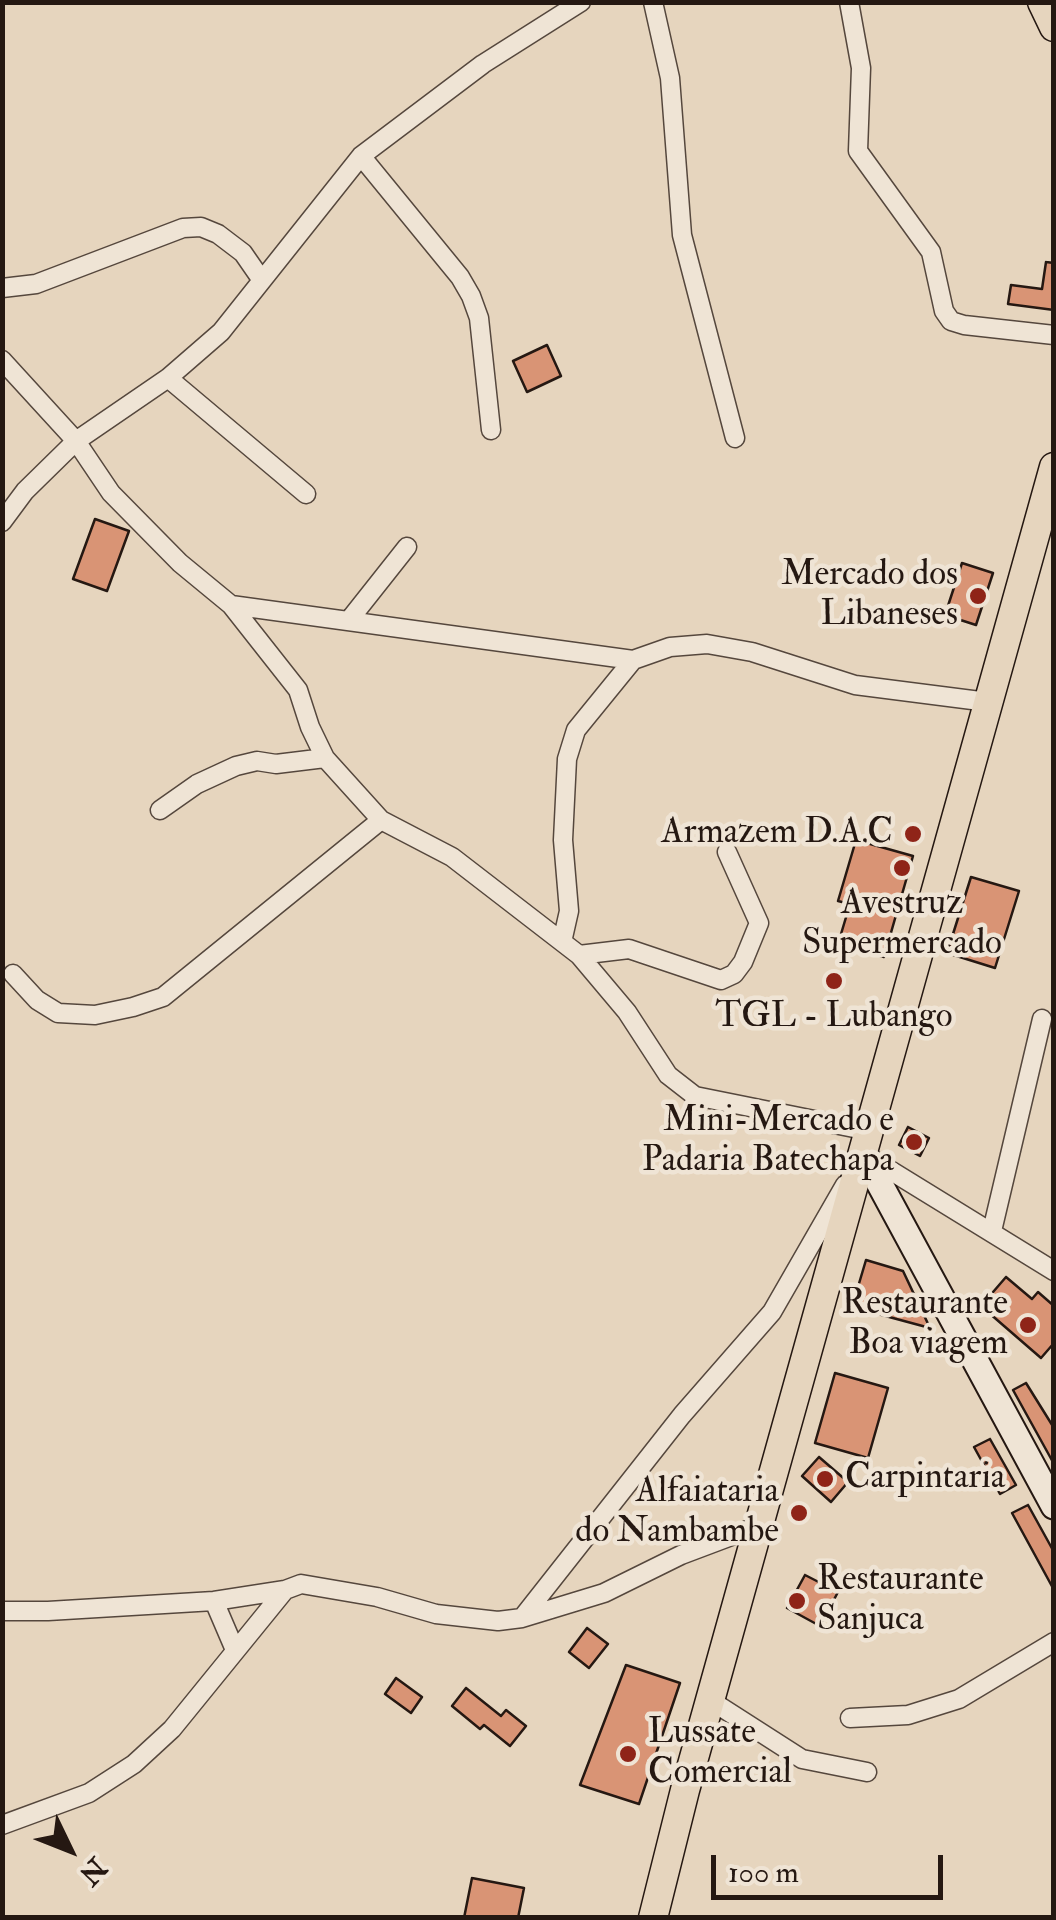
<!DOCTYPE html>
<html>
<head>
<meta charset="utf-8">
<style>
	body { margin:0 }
	#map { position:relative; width:1056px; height:1920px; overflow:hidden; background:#e6d5be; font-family:"IM FELL Double Pica",serif }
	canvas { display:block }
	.frame { position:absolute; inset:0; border:5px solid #251812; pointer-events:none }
	.north { position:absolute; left:20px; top:1800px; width:100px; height:100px; -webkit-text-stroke:8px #efe4d5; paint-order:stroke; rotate:133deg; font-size:28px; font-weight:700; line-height:40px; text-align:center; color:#251812 }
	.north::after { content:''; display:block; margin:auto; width:35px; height:45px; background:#251812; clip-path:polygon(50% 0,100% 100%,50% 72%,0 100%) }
	.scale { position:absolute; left:711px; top:1855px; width:232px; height:45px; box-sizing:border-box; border:5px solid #251812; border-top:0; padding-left:12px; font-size:30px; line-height:35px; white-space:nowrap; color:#251812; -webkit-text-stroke:8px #efe4d5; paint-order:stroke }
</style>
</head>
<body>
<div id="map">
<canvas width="1056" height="1920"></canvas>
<div class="frame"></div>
<div class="north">N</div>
<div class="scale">100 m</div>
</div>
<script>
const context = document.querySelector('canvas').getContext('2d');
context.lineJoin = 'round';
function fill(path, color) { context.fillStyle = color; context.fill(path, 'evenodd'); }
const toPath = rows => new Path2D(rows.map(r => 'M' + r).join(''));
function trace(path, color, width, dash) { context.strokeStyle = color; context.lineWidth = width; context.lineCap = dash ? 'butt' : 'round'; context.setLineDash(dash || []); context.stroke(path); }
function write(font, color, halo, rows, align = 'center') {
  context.font = font + ' "IM FELL Double Pica",serif'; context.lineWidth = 9; context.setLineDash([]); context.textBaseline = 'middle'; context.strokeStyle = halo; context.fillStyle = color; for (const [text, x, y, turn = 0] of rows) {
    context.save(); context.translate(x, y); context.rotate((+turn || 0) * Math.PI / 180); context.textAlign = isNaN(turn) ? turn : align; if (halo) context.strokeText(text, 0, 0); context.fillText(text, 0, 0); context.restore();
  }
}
const building = toPath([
	[1046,262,1054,263,1054,310,1008,304,1011,285,1042,289,1046,262],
	[547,345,561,376,527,392,513,361,547,345],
	[95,519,129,531,107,591,73,579,95,519],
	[962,563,993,573,976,625,945,615,962,563],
	[856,840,913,856,884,957,838,944,850,904,838,901,856,840],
	[971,877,1019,891,995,968,947,953,971,877],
	[908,1127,929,1138,920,1156,899,1145,908,1127],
	[866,1260,903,1271,930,1328,852,1307,866,1260],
	[1006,1277,1032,1299,1038,1292,1054,1306,1054,1343,1041,1358,981,1306,1006,1277],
	[835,1373,888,1388,868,1458,815,1443,835,1373],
	[1026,1383,1054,1428,1054,1464,1013,1390,1026,1383],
	[990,1439,1016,1485,1000,1494,974,1447,990,1439],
	[819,1457,848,1482,831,1502,802,1476,819,1457],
	[1028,1505,1054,1552,1054,1590,1012,1513,1028,1505],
	[805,1575,838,1592,820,1626,787,1608,805,1575],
	[587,1628,608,1644,589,1668,569,1652,587,1628],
	[626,1665,680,1683,639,1804,580,1785,626,1665],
	[396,1678,422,1697,411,1713,385,1694,396,1678],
	[466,1688,501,1716,506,1710,526,1726,510,1746,484,1725,480,1729,452,1706,466,1688],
	[472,1878,524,1888,518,1918,464,1918,472,1878]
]);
const street = toPath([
	[653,2,670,78,682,235,735,438],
	[849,2,861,68,858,151,931,252,944,311,951,321,964,325,1054,335],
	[361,156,460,277,471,296,479,318,491,430],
	[2,288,36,284,183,228,201,227,218,234,243,253,261,279],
	[2,360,76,441,111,493,180,563,231,605,298,690,310,727,325,758,381,820,452,857,579,955,627,1012,668,1075,695,1096,869,1131],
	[168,378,306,494],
	[2,522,25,491,76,441,168,378,221,332,361,156,483,64,581,2],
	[231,605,633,660,670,647,707,644,752,652,855,685,988,702],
	[350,619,407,547],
	[160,810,197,784,236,766,257,761,276,764,325,758],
	[562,942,569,911,563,840,567,759,576,730,633,660],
	[579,955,629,949,721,980,734,974,743,962,759,923,727,852],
	[13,974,37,1000,58,1013,95,1015,133,1007,163,997,381,820],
	[867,1156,1054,1271],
	[992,1231,1042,1019],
	[214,1601,235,1650],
	[2,1611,48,1611,214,1601,285,1590,301,1584,377,1597,436,1614,498,1621,522,1618,604,1593,681,1555,758,1526],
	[522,1618,682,1415,772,1312,845,1185],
	[710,1700,802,1759,867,1772],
	[850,1718,908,1715,959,1699,1054,1642],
	[2,1825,89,1793,134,1764,172,1729,285,1590]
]);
const secondary = toPath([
	[863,1153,1054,1506]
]);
const primary = toPath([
	[1042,2,1054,27],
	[653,1918,685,1790,1054,467]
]);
const markers = [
	[978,596,10,"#8f2418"],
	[913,834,10,"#8f2418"],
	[902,868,10,"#8f2418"],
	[834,981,10,"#8f2418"],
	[914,1142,10,"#8f2418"],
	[1028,1325,10,"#8f2418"],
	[825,1479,10,"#8f2418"],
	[799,1513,10,"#8f2418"],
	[797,1601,10,"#8f2418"],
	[628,1754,10,"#8f2418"]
];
const poiNames = [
	["Mercado dos",958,576],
	["Libaneses",958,616],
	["Armazem D.A.C",893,834],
	["Avestruz",902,905,"center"],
	["Supermercado",902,945,"center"],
	["TGL - Lubango",834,1018,"center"],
	["Mini-Mercado e",894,1122],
	["Padaria Batechapa",894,1162],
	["Restaurante",1008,1305],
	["Boa viagem",1008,1345],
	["Carpintaria",845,1479,"left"],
	["Alfaiataria",779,1493],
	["do Nambambe",779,1533],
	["Restaurante",817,1581,"left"],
	["Sanjuca",817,1621,"left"],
	["Lussate",648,1734,"left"],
	["Comercial",648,1774,"left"]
];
fill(building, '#d99475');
trace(building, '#251812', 2.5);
trace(street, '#55473d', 21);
trace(secondary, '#251812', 29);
trace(primary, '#251812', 31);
trace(street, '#efe4d5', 18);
trace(secondary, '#efe4d5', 25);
trace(primary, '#e6d5be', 28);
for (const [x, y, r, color] of markers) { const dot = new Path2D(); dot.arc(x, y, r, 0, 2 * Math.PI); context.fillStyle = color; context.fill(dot); trace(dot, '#efe4d5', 4); }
write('35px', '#251812', '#efe4d5', poiNames, 'right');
</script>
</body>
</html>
